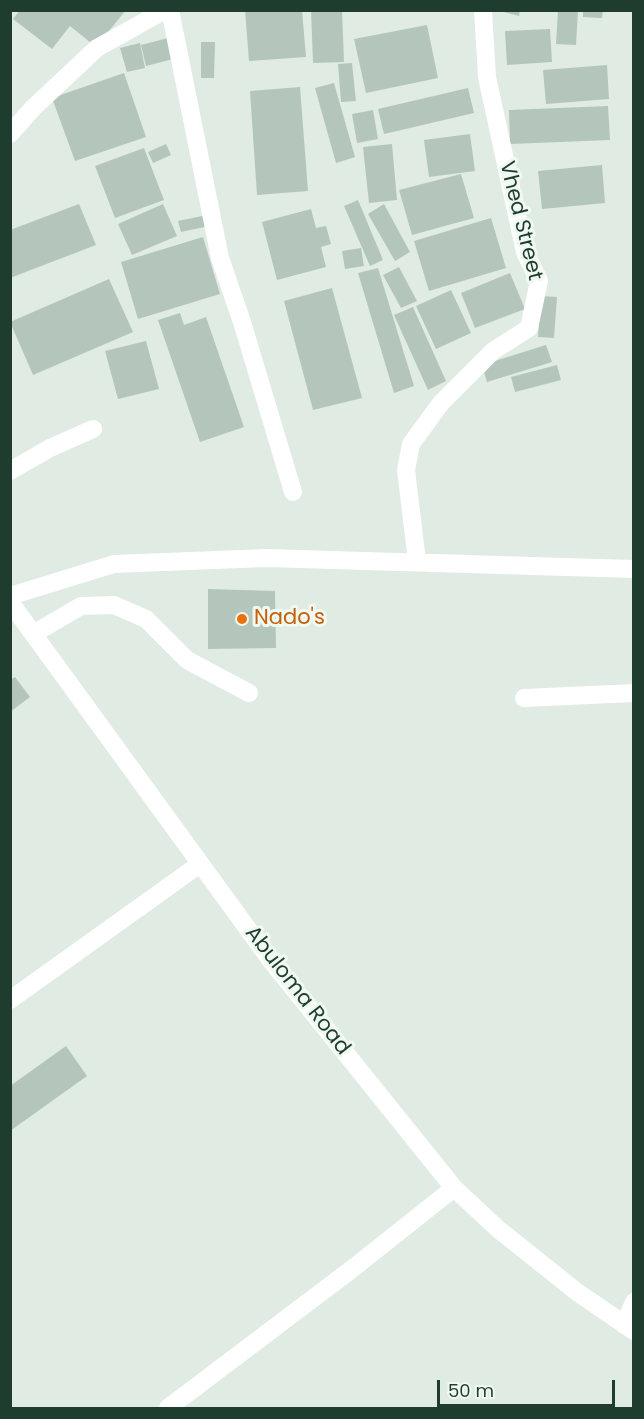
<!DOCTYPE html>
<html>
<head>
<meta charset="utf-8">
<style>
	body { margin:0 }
	#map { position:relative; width:644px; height:1419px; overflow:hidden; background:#dfebe3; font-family:Poppins,sans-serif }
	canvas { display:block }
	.frame { position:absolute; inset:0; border:12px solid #1f3d2f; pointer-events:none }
	.scale { position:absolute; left:437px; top:1380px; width:178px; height:27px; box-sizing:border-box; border:3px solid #1f3d2f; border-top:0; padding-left:8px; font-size:18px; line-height:21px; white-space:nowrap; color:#1f3d2f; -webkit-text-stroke:4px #f0f8f2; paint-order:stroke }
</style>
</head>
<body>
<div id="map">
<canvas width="644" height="1419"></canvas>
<div class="frame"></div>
<div class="scale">50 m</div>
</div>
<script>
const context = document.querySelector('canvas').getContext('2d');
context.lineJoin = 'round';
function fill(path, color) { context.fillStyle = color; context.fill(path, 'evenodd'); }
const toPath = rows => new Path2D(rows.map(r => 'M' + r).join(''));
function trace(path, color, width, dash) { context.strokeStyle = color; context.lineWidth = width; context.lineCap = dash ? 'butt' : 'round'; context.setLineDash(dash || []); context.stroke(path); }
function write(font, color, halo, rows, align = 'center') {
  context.font = font + ' Poppins,sans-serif'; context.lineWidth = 6; context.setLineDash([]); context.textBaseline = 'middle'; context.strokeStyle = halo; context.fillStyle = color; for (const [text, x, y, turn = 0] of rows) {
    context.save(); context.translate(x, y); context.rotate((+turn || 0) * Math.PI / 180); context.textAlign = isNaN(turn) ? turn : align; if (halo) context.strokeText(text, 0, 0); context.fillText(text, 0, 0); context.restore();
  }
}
const building = toPath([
	[20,10,126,10,96,47,70,26,52,49,13,19],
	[245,10,302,10,306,57,249,61],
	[311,10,342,10,344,62,313,63],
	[496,10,520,10,519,16],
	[558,10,578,10,576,45,556,44],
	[583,10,603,10,602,18,583,17],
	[427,25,438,78,366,93,354,39],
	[550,29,552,62,507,65,505,31],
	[168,38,173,59,146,66,141,45],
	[201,42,215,42,214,78,201,78],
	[140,43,145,68,127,72,120,48],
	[352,63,356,101,341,102,338,64],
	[607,65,609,99,546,104,543,70],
	[124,73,146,137,75,161,52,98],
	[334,83,355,157,336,163,315,88],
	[300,87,308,191,257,195,250,91],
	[468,88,474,113,384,134,378,109],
	[608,106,610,140,510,144,509,110],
	[373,110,378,139,357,143,352,114],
	[470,134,475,171,429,177,424,140],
	[166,144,171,155,153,163,148,152],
	[392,144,397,200,369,203,363,147],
	[144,148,164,200,115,218,95,166],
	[602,165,605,203,542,209,538,171],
	[461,174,474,218,412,235,399,190],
	[358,200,383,260,370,266,344,206],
	[79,204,96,245,10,278,10,230],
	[163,204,177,236,132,255,118,224],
	[384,204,410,252,395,261,368,214],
	[311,209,316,228,326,226,331,244,321,247,326,267,277,280,262,222],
	[207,215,209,226,181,232,178,221],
	[491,218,506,268,429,291,414,241],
	[203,237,220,294,138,319,121,262],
	[361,248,364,266,345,269,342,251],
	[399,267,417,301,401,308,383,275],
	[378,268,414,386,394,393,358,273],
	[510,273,525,309,475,328,461,293],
	[109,279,133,332,33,375,10,322],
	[332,288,362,398,313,410,284,301],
	[451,290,471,333,436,349,416,306],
	[541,296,557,297,554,338,538,337],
	[413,307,446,381,428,390,394,315],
	[180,313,184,325,206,317,244,427,200,442,158,320],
	[146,341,159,389,118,399,105,351],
	[546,345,552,362,487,382,482,365],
	[557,365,561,380,515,392,511,377],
	[208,589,275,591,276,648,208,649],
	[15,677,30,697,10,712,10,680],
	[66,1046,87,1076,10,1131,10,1086]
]);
const minor = toPath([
	[170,10,220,258,242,322,293,492],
	[10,134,33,108,97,48,165,10],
	[10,471,50,448,93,429],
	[417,561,406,470,411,444,441,403,493,351,529,328,539,281,525,252,487,77,483,10],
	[10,596,114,564,266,558,634,569],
	[10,602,269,958,454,1188,498,1229,577,1292,634,1331],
	[33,634,81,606,114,605,146,619,187,660,249,693],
	[524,698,634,693],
	[10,1000,200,864],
	[624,1325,634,1302],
	[168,1408,352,1269,454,1188]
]);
const markers = [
	[242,619,6,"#e8710a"]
];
const streetNames = [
	["Vhed Street",520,221,76],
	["Abuloma Road",297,991,52]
];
const foodNames = [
	["Nado's",254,619]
];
fill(building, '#b4c6bc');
trace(minor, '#fff', 18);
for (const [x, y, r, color] of markers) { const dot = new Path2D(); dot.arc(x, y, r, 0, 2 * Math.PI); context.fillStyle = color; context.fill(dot); trace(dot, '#f0f8f2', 2); }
write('21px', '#1f3d2f', '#f0f8f2', streetNames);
write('21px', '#c56008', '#f0f8f2', foodNames, 'left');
</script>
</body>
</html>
